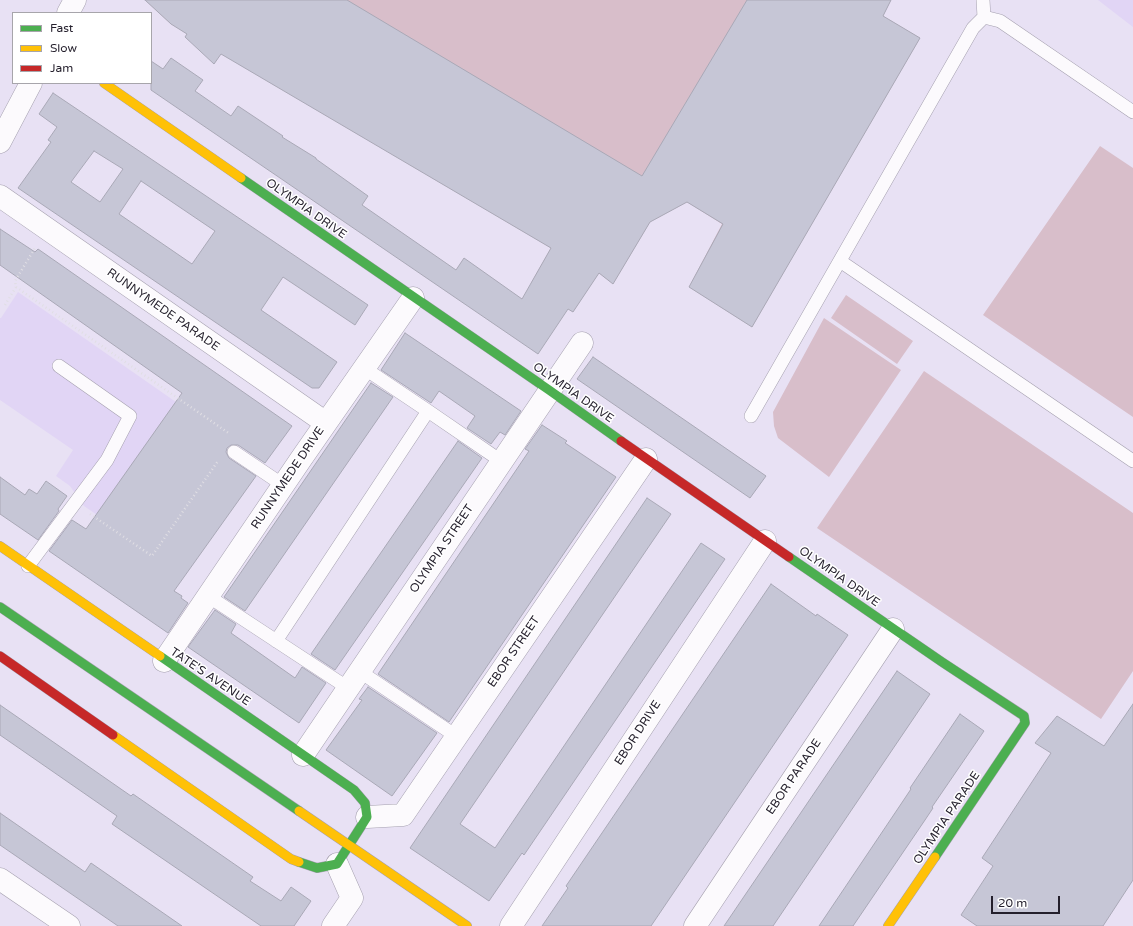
<!DOCTYPE html>
<html>
<head>
<meta charset="utf-8">
<style>
	body { margin:0 }
	#map { position:relative; width:1133px; height:926px; overflow:hidden; background:#e8e1f4; font-family:"Varela Round",sans-serif }
	canvas { display:block }
	.legend { position:absolute; left:12px; top:12px; width:140px; height:72px; box-sizing:border-box; background:#fff; border:1px solid #a7a5ab; margin:0; padding:5px 7px; list-style:none; font-size:12px; color:#241f2c }
	.legend li { display:flex; align-items:center; gap:8px; height:20px }
	.legend b { width:20px; border:1px solid #a7a5ab }
	.scale { position:absolute; left:991px; top:896px; width:69px; height:18px; box-sizing:border-box; border:2px solid #241f2c; border-top:0; padding-left:5px; font-size:12px; line-height:14px; white-space:nowrap; color:#241f2c; -webkit-text-stroke:3px #fff; paint-order:stroke }
</style>
</head>
<body>
<div id="map">
<canvas width="1133" height="926"></canvas>
<ul class="legend">
<li><b style="height:5px;background:#4caf50"></b>Fast</li>
<li><b style="height:5px;background:#ffc107"></b>Slow</li>
<li><b style="height:5px;background:#c62828"></b>Jam</li>
</ul>
<div class="scale">20 m</div>
</div>
<script>
const context = document.querySelector('canvas').getContext('2d');
context.lineJoin = 'round';
function fill(path, color) { context.fillStyle = color; context.fill(path, 'evenodd'); }
const toPath = rows => new Path2D(rows.map(r => 'M' + r).join(''));
function trace(path, color, width, dash) { context.strokeStyle = color; context.lineWidth = width; context.lineCap = dash ? 'butt' : 'round'; context.setLineDash(dash || []); context.stroke(path); }
function write(font, color, halo, rows, align = 'center') {
  context.font = font + ' "Varela Round",sans-serif'; context.lineWidth = 3; context.setLineDash([]); context.textBaseline = 'middle'; context.strokeStyle = halo; context.fillStyle = color; for (const [text, x, y, turn = 0] of rows) {
    context.save(); context.translate(x, y); context.rotate((+turn || 0) * Math.PI / 180); context.textAlign = isNaN(turn) ? turn : align; if (halo) context.strokeText(text, 0, 0); context.fillText(text, 0, 0); context.restore();
  }
}
const built = toPath([
	[1098,0,1133,0,1133,27,1120,17],
	[18,292,229,439,151,552,84,506,70,486,56,476,73,450,0,400,0,318,1,318]
]);
const green = toPath([
	[145,0,891,0,883,16,920,38,752,327,689,287,722,224,687,202,650,222,613,284,599,273,573,312,531,283,551,248,171,24],
	[1100,146,1133,168,1133,417,983,315],
	[846,295,913,341,897,364,831,318],
	[824,318,901,370,829,477,778,438,774,426,773,412],
	[924,371,1133,513,1133,671,1101,719,817,528]
]);
const building = toPath([
	[145,0,347,0,642,176,747,0,891,0,883,16,920,38,752,327,689,287,723,224,687,202,650,222,613,284,599,273,573,312,568,309,538,354,151,90,151,61,163,69,171,58,203,80,195,91,231,116,238,106,283,136,282,137,316,158,316,159,368,196,362,205,456,270,464,258,522,299,551,248,221,54,214,64,185,37,187,34,171,24,145,0],
	[53,93,368,305,355,325,283,277,261,310,337,362,319,388,312,388,18,188,51,142,48,140,57,127,39,114,53,93],
	[94,151,123,169,100,202,71,182,94,151],
	[141,181,215,231,192,264,119,214,141,181],
	[0,229,35,252,38,249,292,426,265,463,238,445,231,445,227,448,226,452,229,458,256,476,174,591,182,596,181,598,188,603,168,633,49,551,72,520,86,529,182,393,0,265,0,229],
	[405,333,521,411,505,435,500,432,491,444,467,428,475,416,439,391,431,403,381,370,405,333],
	[593,357,766,476,750,498,577,379,593,357],
	[371,383,393,397,245,611,224,597,371,383],
	[542,425,567,441,565,443,616,477,449,722,378,674,529,451,525,449,542,425],
	[458,441,482,458,335,670,311,654,458,441],
	[0,477,25,495,29,489,37,494,46,481,67,496,58,509,59,511,38,540,0,514,0,477],
	[647,498,671,514,460,824,495,848,701,543,725,559,524,855,522,853,489,901,410,848,647,498],
	[771,584,816,616,817,614,848,635,651,926,542,926,568,888,566,886,771,584],
	[215,610,236,624,231,633,295,678,302,667,326,683,299,723,188,647,215,610],
	[897,671,930,694,773,926,724,926,897,671],
	[368,687,437,733,392,796,326,750,362,700,359,699,368,687],
	[1133,704,1133,880,1103,926,977,926,961,915,993,866,982,858,1051,753,1035,743,1057,716,1104,746,1133,704],
	[0,705,131,796,133,794,240,868,253,877,250,881,281,901,291,887,311,901,294,926,261,926,112,824,117,816,0,735,0,705],
	[960,714,984,731,932,807,933,808,925,820,853,926,819,926,901,804,911,789,910,788,960,714],
	[0,813,85,872,91,863,182,926,118,926,0,845,0,813]
]);
const path = toPath([
	[16,287,230,434],
	[5,305,16,287,15,281,35,248],
	[90,514,152,556,218,461]
]);
const lane = toPath([
	[983,0,984,17],
	[840,261,1133,461],
	[364,368,428,411,501,461],
	[751,416,973,28,984,17,1000,21,1133,112],
	[234,452,283,485],
	[28,566,107,460,130,416,59,366],
	[208,596,348,688],
	[276,641,428,411],
	[359,671,456,736]
]);
const street = toPath([
	[68,13,75,0],
	[0,142,31,83],
	[0,196,326,423],
	[164,661,301,459,413,298],
	[303,755,582,343],
	[367,817,403,815,646,459],
	[0,879,69,926],
	[333,926,352,898,337,864],
	[511,926,765,541],
	[695,926,893,629]
]);
const fast = toPath([
	[241,178,549,390,621,441],
	[789,557,942,662,1024,716,1025,723,935,857],
	[0,607,299,811],
	[160,656,354,790,365,803,367,817,337,864,317,868,299,862]
]);
const slow = toPath([
	[104,83,241,178],
	[0,546,160,656],
	[113,735,291,859,299,862],
	[299,811,467,926],
	[888,926,935,857]
]);
const jam = toPath([
	[621,441,789,557],
	[0,656,113,735]
]);
const streetNames = [
	["OLYMPIA DRIVE",306,209,35],
	["RUNNYMEDE PARADE",163,310,35],
	["OLYMPIA DRIVE",573,393,35],
	["RUNNYMEDE DRIVE",288,478,-56],
	["OLYMPIA STREET",442,549,-56],
	["OLYMPIA DRIVE",839,577,35],
	["EBOR STREET",514,652,-56],
	["TATE'S AVENUE",210,677,34],
	["EBOR DRIVE",638,733,-57],
	["EBOR PARADE",794,777,-56],
	["OLYMPIA PARADE",947,818,-56]
];
fill(built, '#e1d5f5');
fill(green, '#d8beca');
fill(building, '#c6c6d6');
trace(building, '#a9a8b6', 1);
trace(lane, '#a5a0af', 14);
trace(street, '#a5a0af', 23);
trace(fast, '#a5a0af', 10);
trace(slow, '#a5a0af', 10);
trace(jam, '#a5a0af', 10);
trace(path, '#e0dee4', 2.5, [1, 3]);
trace(lane, '#fcfafd', 13);
trace(street, '#fcfafd', 22);
trace(fast, '#4caf50', 9);
trace(slow, '#ffc107', 9);
trace(jam, '#c62828', 9);
write('12px', '#241f2c', '#fff', streetNames);
</script>
</body>
</html>
